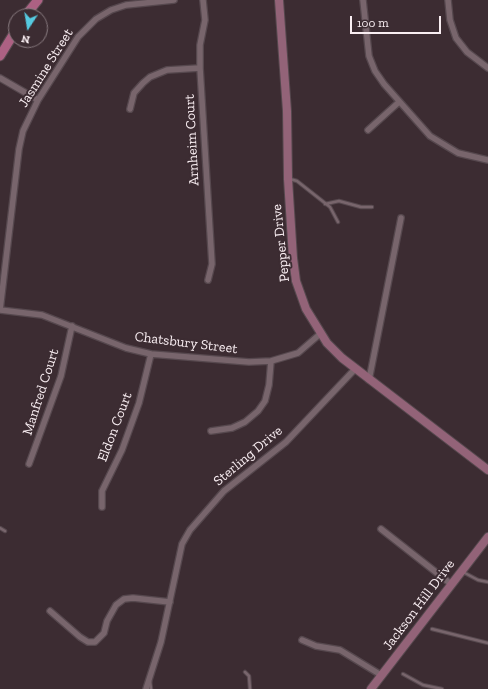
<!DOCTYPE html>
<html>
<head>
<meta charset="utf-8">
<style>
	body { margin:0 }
	#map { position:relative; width:488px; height:689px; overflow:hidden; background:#3c2c32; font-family:"Zilla Slab",serif }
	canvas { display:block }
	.north { position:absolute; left:8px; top:8px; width:40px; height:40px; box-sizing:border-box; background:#3c2c32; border:1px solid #887a7f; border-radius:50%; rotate:192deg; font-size:11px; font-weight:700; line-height:16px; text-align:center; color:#f9eef2 }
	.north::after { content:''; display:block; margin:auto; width:14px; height:18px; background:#55cae0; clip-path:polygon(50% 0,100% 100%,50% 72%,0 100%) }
	.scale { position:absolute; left:350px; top:16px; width:91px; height:18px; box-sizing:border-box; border:2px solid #f9eef2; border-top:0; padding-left:5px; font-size:12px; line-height:14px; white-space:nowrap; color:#f9eef2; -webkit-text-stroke:3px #3c2c32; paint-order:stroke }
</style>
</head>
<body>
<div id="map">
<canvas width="488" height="689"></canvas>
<div class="north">N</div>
<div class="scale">100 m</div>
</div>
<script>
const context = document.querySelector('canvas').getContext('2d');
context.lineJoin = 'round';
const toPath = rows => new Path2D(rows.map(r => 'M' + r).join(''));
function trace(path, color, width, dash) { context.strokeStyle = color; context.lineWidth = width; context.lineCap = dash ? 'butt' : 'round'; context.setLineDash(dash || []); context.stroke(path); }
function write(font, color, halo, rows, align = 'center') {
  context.font = font + ' "Zilla Slab",serif'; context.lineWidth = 4; context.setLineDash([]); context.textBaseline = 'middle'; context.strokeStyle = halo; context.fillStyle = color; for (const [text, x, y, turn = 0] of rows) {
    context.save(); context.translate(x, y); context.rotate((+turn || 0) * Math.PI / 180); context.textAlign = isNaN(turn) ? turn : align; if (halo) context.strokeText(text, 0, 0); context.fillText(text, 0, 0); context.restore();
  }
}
const lane = toPath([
	[290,179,297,181,330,207,338,222],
	[325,204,339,201,361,207,372,207],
	[0,528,5,531],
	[463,572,478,580,488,582],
	[432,629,488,643],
	[245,672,249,676,250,689],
	[403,674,423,685,442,689],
	[150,681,151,689]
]);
const street = toPath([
	[203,0,205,20,200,45,200,68,212,264,208,280],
	[363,0,369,56,375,71,384,84,430,136,458,153,488,160],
	[448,0,450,20,456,38,467,52,488,68],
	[0,78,38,100],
	[130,109,134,93,143,83,150,77,167,70,200,68],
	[368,130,399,102],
	[0,310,19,149,23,131,38,100,78,37,96,19,111,10,126,5,174,0],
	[0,310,42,315,126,348,151,354,249,362,271,361,298,353,320,334],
	[369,380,401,218],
	[211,431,232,428,245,422,258,411,265,401,269,385,271,361],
	[29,464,61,376,72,326],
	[102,507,102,491,122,450,139,403,151,354],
	[381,529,451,584],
	[50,611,80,637,88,642,95,642,104,633,107,621,116,605,124,599,133,598,170,602],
	[302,640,316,646,340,650,381,675],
	[146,689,161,642,182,544,190,530,224,491,286,442,355,369]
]);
const secondary = toPath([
	[279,0,287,111,288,179,293,258,296,281,306,309,327,343,342,358,488,470],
	[371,689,488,537]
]);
const primary = toPath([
	[25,16,38,0],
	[0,56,16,30]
]);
const streetNames = [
	["Jasmine Street",46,68,-58],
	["Arnheim Court",192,140,-93],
	["Pepper Drive",281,243,-96],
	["Chatsbury Street",186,343,7],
	["Manfred Court",41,392,-72],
	["Eldon Court",115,427,-69],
	["Sterling Drive",248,456,-40],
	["Jackson Hill Drive",419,605,-53]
];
trace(lane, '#56484e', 4.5);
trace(street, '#56484e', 8);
trace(secondary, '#56484e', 10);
trace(primary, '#56484e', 11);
trace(lane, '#78656c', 2.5);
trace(street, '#78656c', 5.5);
trace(secondary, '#936378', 8);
trace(primary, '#ad6183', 9);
write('14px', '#f9eef2', '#3c2c32', streetNames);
</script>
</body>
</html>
